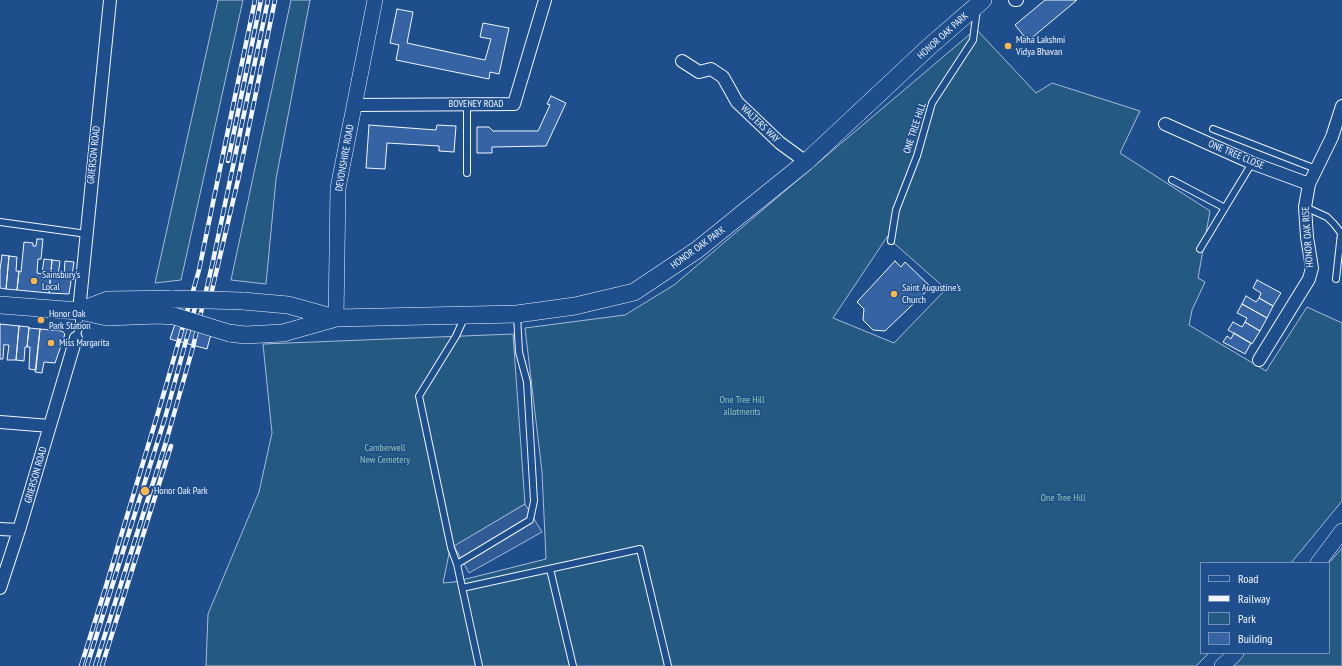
<!DOCTYPE html>
<html>
<head>
<meta charset="utf-8">
<style>
	body { margin:0 }
	#map { position:relative; width:1342px; height:666px; overflow:hidden; background:#1f4e8c; font-family:"PT Sans Narrow",sans-serif }
	canvas { display:block }
	.legend { position:absolute; left:1200px; top:562px; width:130px; height:92px; box-sizing:border-box; background:#1f4e8c; border:1px solid #7391ba; margin:0; padding:5px 7px; list-style:none; font-size:12px; color:#f2f6ff }
	.legend li { display:flex; align-items:center; gap:8px; height:20px }
	.legend b { width:20px; border:1px solid #7391ba }
</style>
</head>
<body>
<div id="map">
<canvas width="1342" height="666"></canvas>
<ul class="legend">
<li><b style="height:5px;background:#1f4e8c"></b>Road</li>
<li><b style="height:5px;background:#f2f6ff"></b>Railway</li>
<li><b style="height:11px;background:#245a82"></b>Park</li>
<li><b style="height:11px;background:#3563a3"></b>Building</li>
</ul>
</div>
<script>
const context = document.querySelector('canvas').getContext('2d');
context.lineJoin = 'round';
function fill(path, color) { context.fillStyle = color; context.fill(path, 'evenodd'); }
const toPath = rows => new Path2D(rows.map(r => 'M' + r).join(''));
function trace(path, color, width, dash) { context.strokeStyle = color; context.lineWidth = width; context.lineCap = dash ? 'butt' : 'round'; context.setLineDash(dash || []); context.stroke(path); }
function write(font, color, halo, rows, align = 'center') {
  context.font = font + ' "PT Sans Narrow",sans-serif'; context.lineWidth = 3; context.setLineDash([]); context.textBaseline = 'middle'; context.strokeStyle = halo; context.fillStyle = color; for (const [text, x, y, turn = 0] of rows) {
    context.save(); context.translate(x, y); context.rotate((+turn || 0) * Math.PI / 180); context.textAlign = isNaN(turn) ? turn : align; if (halo) context.strokeText(text, 0, 0); context.fillText(text, 0, 0); context.restore();
  }
}
const green = toPath([
	[218,0,243,0,181,280,155,283,218,0],
	[291,0,310,0,276,179,266,284,231,280,291,0],
	[976,29,1036,93,1052,83,1140,111,1120,153,1210,211,1198,278,1205,282,1192,310,1189,325,1266,371,1307,307,1342,323,1342,501,1291,563,1201,563,1201,653,1209,653,1196,666,206,666,208,614,259,492,272,433,263,344,513,334,525,504,450,549,443,583,454,582,546,559,542,472,525,328,625,315,674,285,976,29],
	[887,237,946,289,894,343,833,318,887,237],
	[1342,548,1342,666,1232,666,1244,653,1329,653,1329,563,1342,548]
]);
const parking = toPath([
	[525,504,542,532,469,573,454,546,525,504]
]);
const building = toPath([
	[1045,0,1077,0,1028,41,1015,25,1045,0],
	[397,9,413,12,407,43,485,60,491,39,480,37,483,23,509,28,499,74,490,72,489,79,396,60,399,45,390,43,397,9],
	[551,96,566,103,546,146,492,147,492,153,477,153,477,127,489,127,493,131,538,131,550,105,547,104,551,96],
	[369,125,436,130,437,125,456,126,454,152,439,151,439,146,387,143,385,169,366,168,369,125],
	[37,239,43,239,41,259,38,259,37,273,42,274,44,259,52,260,49,293,17,290,19,271,21,272,24,242,33,243,33,246,36,246,37,239],
	[2,255,9,256,6,289,0,288,0,270,2,255],
	[9,256,17,257,16,271,19,271,17,290,6,289,9,256],
	[52,260,60,261,58,276,64,276,65,261,74,262,69,294,49,293,52,260],
	[895,261,901,267,905,262,931,287,885,331,873,330,863,320,864,309,857,302,895,261],
	[1257,280,1281,293,1273,306,1259,298,1261,293,1253,288,1257,280],
	[1246,296,1256,302,1259,298,1273,306,1267,318,1242,304,1246,296],
	[1242,304,1267,318,1260,331,1245,322,1247,318,1237,313,1242,304],
	[1233,322,1242,327,1245,322,1260,331,1252,344,1228,330,1233,322],
	[0,324,19,326,16,360,7,360,9,345,6,345,4,344,3,359,0,359,0,324],
	[175,324,211,334,207,349,170,339,175,324],
	[19,326,29,327,27,347,25,347,24,361,16,360,19,326],
	[29,328,40,329,36,370,29,369,30,347,27,347,29,328],
	[40,329,62,331,65,334,55,363,44,362,42,373,35,372,40,329],
	[1234,333,1251,343,1245,354,1223,342,1227,336,1231,339,1234,333]
]);
const service = toPath([
	[467,104,467,173],
	[1213,129,1316,169],
	[1172,180,1225,208],
	[1305,207,1327,217,1334,224,1341,233,1336,279],
	[0,222,87,234],
	[891,241,896,210,917,156,932,103,973,40,977,9],
	[1200,249,1252,163],
	[465,316,456,336,419,396,451,548,457,564,479,666],
	[76,338,79,328,79,312],
	[457,564,530,520,534,501,527,382,519,352,517,315],
	[550,569,573,666],
	[462,588,640,549,668,666]
]);
const minor = toPath([
	[1015,0,1017,0],
	[682,61,699,72,711,69,723,77,737,102,780,143,806,162],
	[355,105,514,104,545,0],
	[1165,124,1252,163,1309,184],
	[79,311,110,0],
	[1259,360,1309,279,1312,268,1307,237,1305,207,1309,184,1332,137,1342,106],
	[0,422,50,426],
	[0,529,19,530],
	[0,588,19,530,76,338]
]);
const tertiary = toPath([
	[336,318,338,188,375,0],
	[1318,563,1342,531],
	[1222,666,1236,653]
]);
const secondary = toPath([
	[243,301,288,305,335,318],
	[0,305,79,311,107,317,158,315,174,316],
	[79,311,108,300,173,299],
	[229,333,245,335,283,333,336,318,517,314,575,306,634,292,697,250,806,162,930,46,983,0]
]);
const rail = toPath([
	[228,161,261,0],
	[209,303,238,180,275,0],
	[81,666,106,586,166,386,199,270,255,0],
	[87,666,165,418,196,304],
	[95,666,166,442,193,347,213,261,268,0],
	[102,666,171,446]
]);
const secondaryBridge = toPath([
	[173,299,243,301],
	[174,316,229,333]
]);
const markers = [
	[1008,46,4,"#ffb74d"],
	[34,281,4,"#ffb74d"],
	[894,294,4,"#ffb74d"],
	[41,320,4,"#ffb74d"],
	[51,343,4,"#ffb74d"],
	[145,491,5,"#ffb74d"]
];
const streetNames = [
	["HONOR OAK PARK",943,36,-42],
	["BOVENEY ROAD",476,104],
	["WALTERS WAY",760,124,44],
	["ONE TREE HILL",915,128,-72],
	["GRIERSON ROAD",94,155,-84],
	["ONE TREE CLOSE",1236,155,23],
	["DEVONSHIRE ROAD",345,158,-80],
	["HONOR OAK RISE",1308,237,-94],
	["HONOR OAK PARK",698,248,-36],
	["GRIERSON ROAD",36,475,-74]
];
const poiNames = [
	["Maha Lakshmi",1016,40],
	["Vidya Bhavan",1016,52],
	["Sainsbury's",42,275],
	["Local",42,287],
	["Saint Augustine's",902,288],
	["Church",902,300],
	["Honor Oak",49,314],
	["Park Station",49,326],
	["Miss Margarita",59,343],
	["Honor Oak Park",154,491]
];
const parkNames = [
	["One Tree Hill",742,400],
	["allotments",742,412],
	["Camberwell",385,448],
	["New Cemetery",385,460],
	["One Tree Hill",1063,498]
];
fill(green, '#245a82');
trace(green, '#a8bbd7', 1);
fill(parking, '#305b95');
trace(parking, '#a8bbd7', 1);
fill(building, '#3563a3');
trace(building, '#f2f6ff', 1);
trace(service, '#f2f6ff', 8);
trace(minor, '#f2f6ff', 14);
trace(tertiary, '#f2f6ff', 16);
trace(secondary, '#f2f6ff', 18);
trace(service, '#1f4e8c', 6);
trace(minor, '#1f4e8c', 12);
trace(tertiary, '#1f4e8c', 15);
trace(secondary, '#1f4e8c', 17);
trace(rail, '#f2f6ff', 4.5);
trace(rail, '#1f4e8c', 3, [9]);
trace(secondaryBridge, '#f2f6ff', 18, []);
trace(secondaryBridge, '#1f4e8c', 17);
for (const [x, y, r, color] of markers) { const dot = new Path2D(); dot.arc(x, y, r, 0, 2 * Math.PI); context.fillStyle = color; context.fill(dot); trace(dot, '#1f4e8c', 1.5); }
write('10px', '#f2f6ff', '#1f4e8c', streetNames);
write('10px', '#f2f6ff', '#1f4e8c', poiNames, 'left');
write('10px', '#97c8a6', '#1f4e8c', parkNames);
</script>
</body>
</html>
